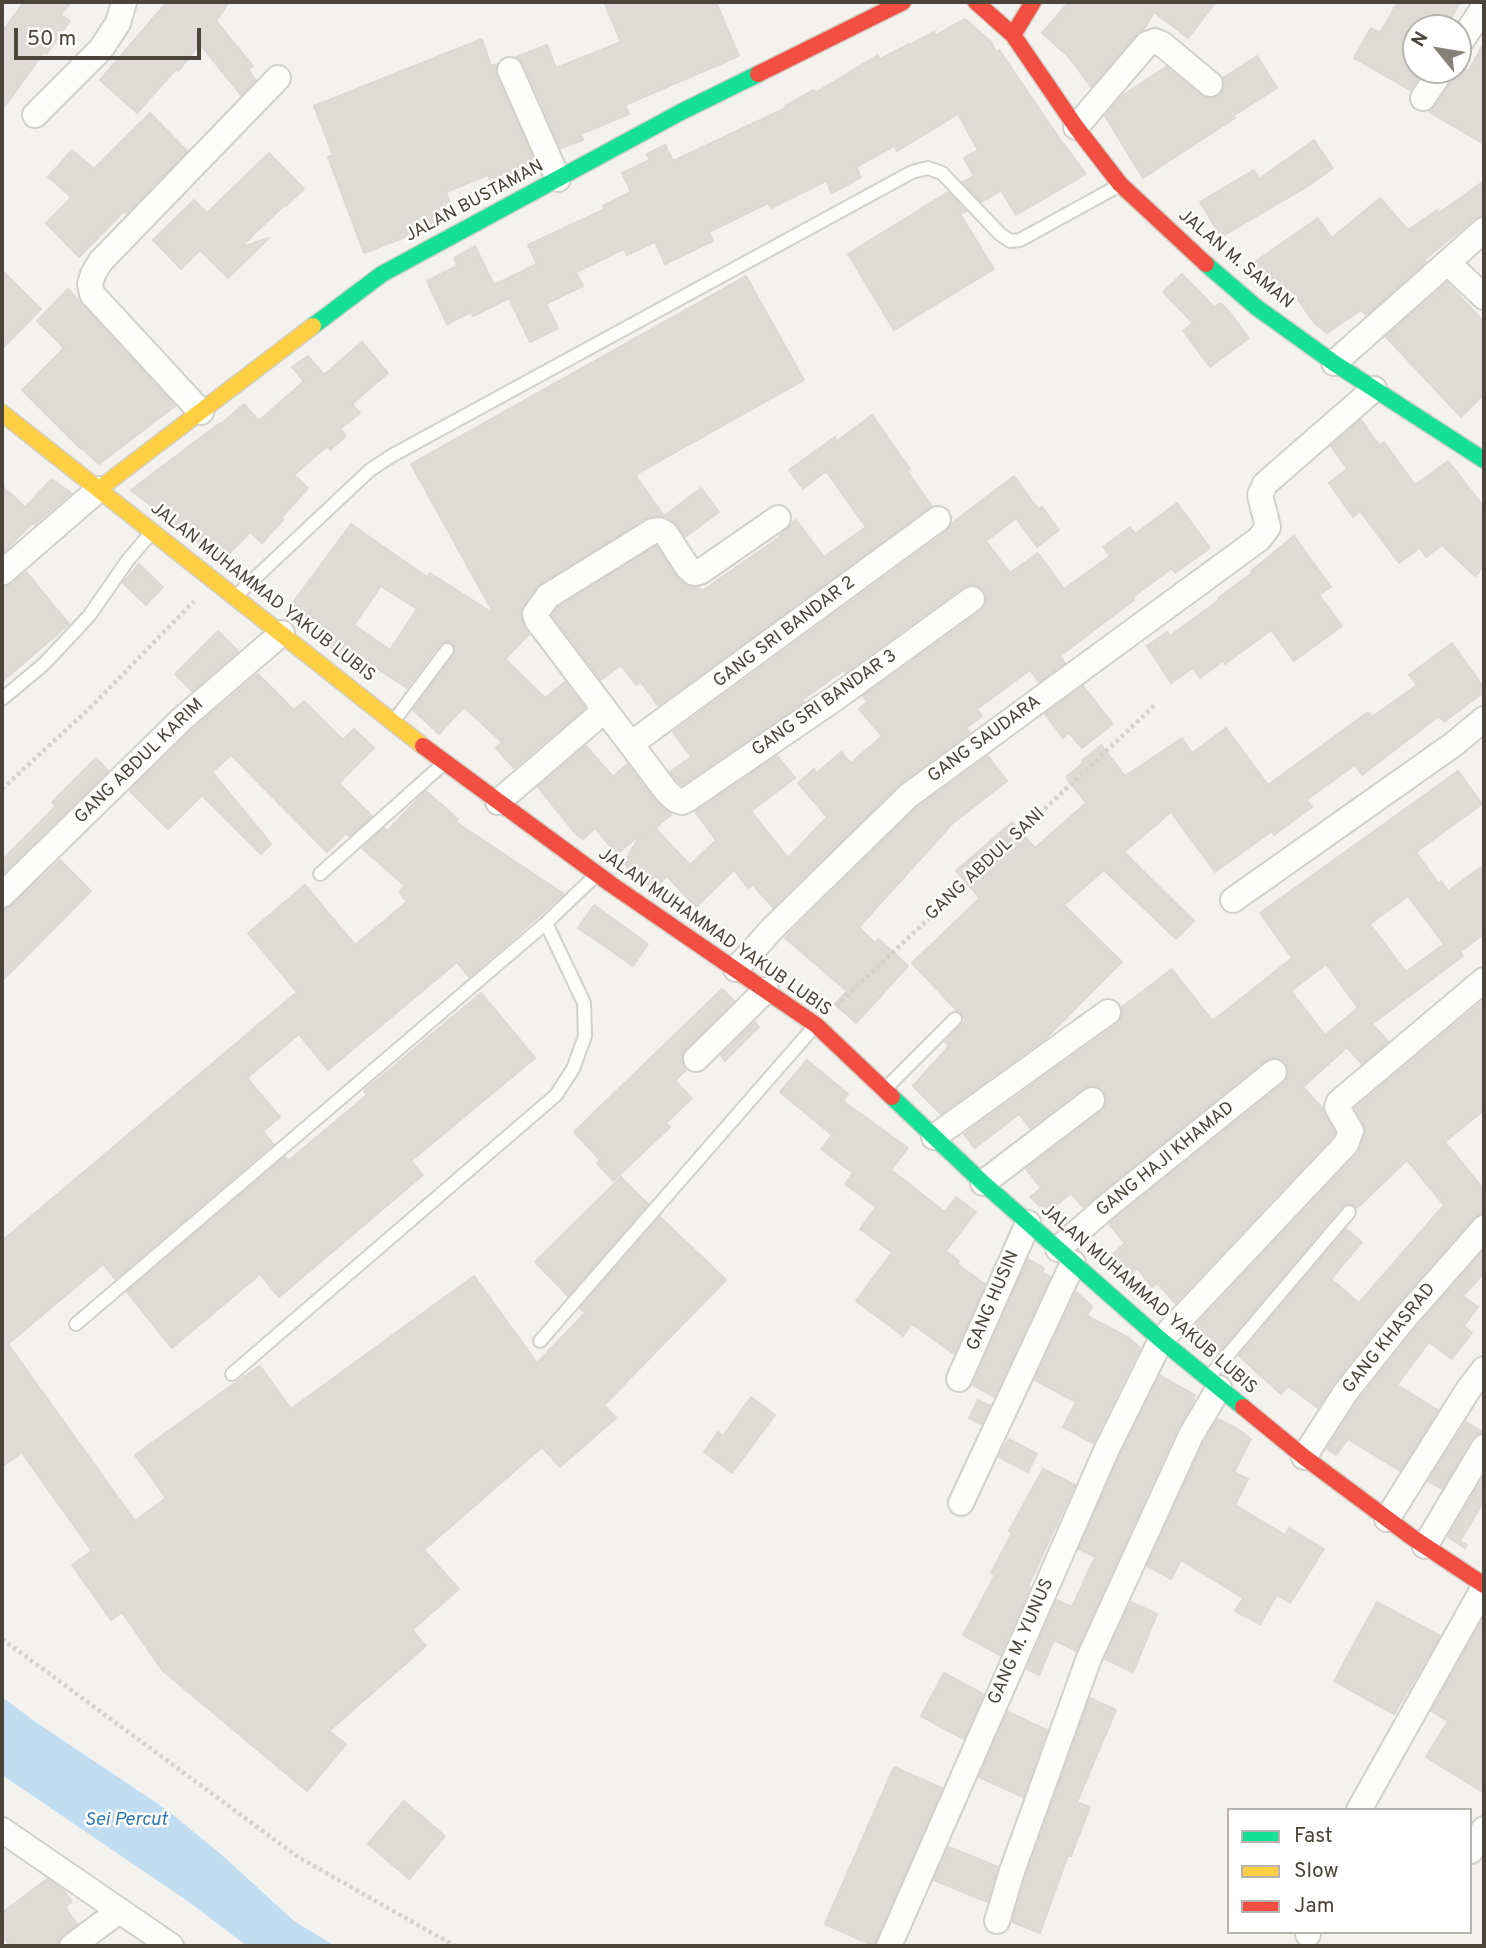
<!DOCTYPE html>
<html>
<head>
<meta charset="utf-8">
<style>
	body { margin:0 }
	#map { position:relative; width:1486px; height:1948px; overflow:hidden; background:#f4f2ee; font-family:Overpass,sans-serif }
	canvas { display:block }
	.frame { position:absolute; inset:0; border:4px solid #4b4439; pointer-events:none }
	.legend { position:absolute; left:1227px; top:1808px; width:245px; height:126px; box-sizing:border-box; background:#fff; border:2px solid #b7b4b0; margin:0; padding:9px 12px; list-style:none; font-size:21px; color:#4b4439 }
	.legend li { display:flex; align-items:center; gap:14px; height:35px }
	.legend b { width:35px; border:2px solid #b7b4b0 }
	.north { position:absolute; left:1402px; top:14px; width:70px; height:70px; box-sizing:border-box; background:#fff; border:2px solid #b7b4b0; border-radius:50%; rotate:300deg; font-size:19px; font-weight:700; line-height:28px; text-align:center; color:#4b4439 }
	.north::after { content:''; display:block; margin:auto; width:24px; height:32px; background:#868178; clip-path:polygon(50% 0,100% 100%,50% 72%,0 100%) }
	.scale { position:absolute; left:14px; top:28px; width:187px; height:32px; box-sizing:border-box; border:4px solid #4b4439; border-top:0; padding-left:9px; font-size:21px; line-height:24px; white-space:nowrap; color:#4b4439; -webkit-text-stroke:5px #fff; paint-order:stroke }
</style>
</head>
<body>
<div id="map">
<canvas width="1486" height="1948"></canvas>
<div class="frame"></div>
<ul class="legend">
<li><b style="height:9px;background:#16e098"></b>Fast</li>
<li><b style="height:9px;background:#ffcf43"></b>Slow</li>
<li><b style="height:9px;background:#f24e42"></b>Jam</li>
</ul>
<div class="north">N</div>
<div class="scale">50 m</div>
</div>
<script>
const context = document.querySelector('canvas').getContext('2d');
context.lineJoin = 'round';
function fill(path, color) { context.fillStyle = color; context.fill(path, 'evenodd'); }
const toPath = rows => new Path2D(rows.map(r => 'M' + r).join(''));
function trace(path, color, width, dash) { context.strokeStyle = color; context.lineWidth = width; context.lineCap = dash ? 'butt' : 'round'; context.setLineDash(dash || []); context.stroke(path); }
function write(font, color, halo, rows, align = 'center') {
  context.font = font + ' Overpass,sans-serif'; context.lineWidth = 5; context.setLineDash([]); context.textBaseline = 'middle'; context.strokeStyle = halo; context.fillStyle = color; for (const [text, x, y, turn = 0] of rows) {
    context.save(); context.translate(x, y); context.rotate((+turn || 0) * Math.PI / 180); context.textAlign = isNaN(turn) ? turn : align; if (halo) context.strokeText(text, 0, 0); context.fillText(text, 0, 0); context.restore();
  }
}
const water = toPath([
	[2,1697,37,1723,167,1810,223,1856,294,1921,335,1946,247,1946,189,1902,2,1775]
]);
const building = toPath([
	[24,2,71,2,61,15,70,21,47,53,44,52,2,110,2,32,24,2],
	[167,2,229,2,216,21,253,66,248,70,256,80,241,95,200,44,178,71,176,69,137,113,100,80,167,2],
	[604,2,716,2,739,56,625,105,629,114,581,134,583,140,561,148,524,64,516,57,547,45,556,68,621,42,604,2],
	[1069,2,1216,2,1188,38,1154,12,1144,29,1136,34,1091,87,1069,57,1042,33,1069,2],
	[1398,2,1460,2,1445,28,1416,28,1416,70,1424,70,1410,90,1354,58,1371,28,1380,33,1398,2],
	[965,19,991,42,996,52,999,50,1059,138,1086,174,1016,215,1001,190,982,202,963,182,974,176,964,158,978,150,958,114,897,151,894,146,856,167,861,177,832,193,826,181,771,208,768,203,709,232,713,241,665,264,655,242,627,255,624,249,576,272,583,286,546,304,558,328,530,342,509,298,473,316,471,312,447,324,427,281,457,266,454,258,475,246,494,285,537,264,528,245,605,209,603,206,631,192,622,173,650,160,647,154,665,145,673,161,786,108,785,106,814,90,815,93,878,55,880,59,909,44,910,45,934,32,936,35,965,19],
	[482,39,491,66,497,64,496,76,537,167,494,191,488,175,446,192,454,212,418,232,364,253,328,157,333,155,314,106,482,39],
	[1484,43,1484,144,1429,112,1435,106,1454,78,1457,70,1469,70,1484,43],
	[1257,56,1277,88,1233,116,1235,118,1143,178,1105,116,1122,96,1166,67,1200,95,1207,98,1214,98,1221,94,1224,87,1223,78,1257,56],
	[150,113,187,151,126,213,124,211,79,257,46,223,70,199,70,196,48,177,72,150,94,169,150,113],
	[1314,140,1333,168,1308,186,1221,237,1200,202,1254,170,1259,179,1314,140],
	[269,153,304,189,286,206,285,204,241,247,269,238,228,278,200,250,181,269,153,240,194,200,207,213,269,153],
	[1484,181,1484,216,1474,219,1424,260,1426,262,1366,315,1361,310,1327,333,1315,324,1291,290,1278,298,1274,295,1252,264,1318,218,1332,238,1380,198,1408,230,1437,210,1439,213,1484,181],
	[948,192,966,211,960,214,994,269,894,330,848,254,948,192],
	[2,270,41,309,2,349,2,270],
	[1182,274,1214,307,1220,303,1227,309,1249,338,1210,367,1183,331,1193,323,1163,292,1182,274],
	[746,276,804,380,635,475,664,516,701,488,719,512,685,537,678,525,666,517,657,515,646,518,536,587,520,612,523,625,529,634,505,659,545,698,565,682,585,708,514,768,496,748,502,742,464,707,439,734,413,710,454,655,455,647,452,643,444,642,440,644,407,688,370,664,363,673,286,612,351,524,427,577,430,573,494,614,411,464,746,276],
	[381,586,417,609,390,650,354,625,381,586],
	[1447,283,1484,322,1484,394,1461,417,1386,337,1447,283],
	[68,289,175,406,99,464,82,448,81,449,22,390,64,348,37,321,68,289],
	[362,342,388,373,352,404,360,413,340,429,346,436,330,450,327,446,294,475,308,488,281,518,283,520,262,543,250,532,222,561,131,490,220,423,221,424,244,404,259,421,304,381,292,367,308,356,324,375,362,342],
	[872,415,910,469,907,471,932,506,658,706,641,682,636,685,621,665,601,680,552,616,558,607,656,546,678,579,690,587,699,587,702,591,777,539,796,520,824,557,866,527,826,471,803,489,789,470,835,437,837,441,872,415],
	[1361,420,1379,445,1384,442,1415,485,1448,461,1484,507,1484,566,1475,576,1442,545,1426,557,1420,548,1399,563,1360,511,1353,517,1329,483,1347,469,1331,446,1361,420],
	[1014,476,1038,509,1042,507,1059,530,1037,547,1016,518,986,541,1010,573,1038,553,1064,589,1110,556,1103,547,1130,527,1135,534,1177,503,1210,548,1175,573,1172,568,1133,597,1134,600,1060,656,1065,663,1039,682,1030,670,977,709,982,716,966,728,970,732,898,785,773,907,753,885,748,888,734,870,696,907,667,876,654,889,632,874,624,862,641,834,617,854,595,828,583,839,576,834,538,787,586,746,613,777,627,764,655,801,672,814,655,828,690,865,716,840,695,812,777,756,795,778,751,811,788,858,827,817,798,783,814,769,817,773,841,752,851,763,882,736,859,709,867,702,863,696,981,611,985,606,987,598,984,590,971,584,963,587,846,672,844,670,802,700,804,702,682,785,670,772,691,757,673,732,947,531,952,523,1014,476],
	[52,479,71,493,34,525,32,523,2,554,2,486,25,507,52,479],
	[1294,536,1331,587,1319,595,1342,626,1294,661,1271,630,1225,664,1223,661,1200,678,1193,668,1171,683,1147,646,1167,632,1170,636,1219,600,1218,598,1252,573,1251,571,1294,536],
	[139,564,163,587,146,605,123,583,139,564],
	[26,572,69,624,2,682,2,587,11,585,26,572],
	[218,631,238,651,192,691,175,674,218,631],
	[1452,643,1484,688,1484,692,1444,722,1439,716,1362,775,1355,765,1306,800,1312,807,1274,835,1272,831,1215,872,1171,812,1124,852,1194,921,1176,939,1104,870,1064,905,1122,962,1046,1038,941,1114,913,1086,949,1046,945,1042,966,1020,912,963,980,898,956,871,1012,822,1035,848,1086,803,1066,777,1083,763,1082,761,1101,745,1125,776,1182,738,1192,753,1226,728,1268,785,1368,712,1372,717,1417,685,1409,675,1452,643],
	[258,674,294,710,304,701,343,740,354,729,374,748,339,783,372,816,349,836,346,833,327,852,231,755,212,772,271,844,261,854,202,795,168,829,130,791,192,730,258,674],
	[1083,686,1113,724,1082,748,1069,733,1063,738,1045,714,1083,686],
	[988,756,1007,781,953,823,859,927,875,943,879,939,908,966,856,1023,835,1004,847,991,785,938,918,807,988,756],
	[96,758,108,771,2,874,2,860,56,806,52,802,96,758],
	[1458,771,1482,804,1416,852,1438,883,1441,881,1448,891,1484,865,1484,934,1460,952,1463,956,1372,1024,1388,1041,1362,1064,1347,1047,1303,1087,1322,1108,1335,1132,1333,1136,1175,1303,1157,1283,1152,1287,1137,1268,1128,1276,1110,1257,1125,1243,1109,1224,1283,1084,1288,1078,1289,1070,1285,1062,1272,1057,1265,1060,1083,1207,1071,1193,1047,1213,1030,1197,1041,1188,1026,1169,1102,1111,1107,1099,1104,1092,1098,1087,1091,1085,1083,1088,1030,1128,1019,1114,975,1148,972,1145,964,1134,1117,1024,1122,1017,1122,1007,1172,969,1211,1019,1214,1020,1238,1001,1292,958,1260,913,1458,771],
	[1408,896,1444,944,1406,972,1370,924,1408,896],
	[1325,965,1327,965,1358,1008,1325,1035,1291,991,1325,965],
	[426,791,458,819,456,822,564,894,469,977,457,962,328,1070,299,1034,247,1078,280,1117,263,1131,273,1144,115,1279,103,1264,8,1344,135,1521,166,1498,135,1455,232,1385,260,1366,291,1409,474,1276,537,1363,585,1313,580,1308,660,1217,726,1280,604,1405,616,1418,560,1467,542,1447,424,1550,459,1589,412,1630,426,1646,329,1731,346,1744,307,1791,162,1670,122,1612,111,1620,72,1565,92,1551,22,1453,2,1466,2,1241,297,992,248,933,305,885,355,945,407,902,399,892,405,886,362,848,384,828,387,831,426,791],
	[60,860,91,891,2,981,2,909,12,906,60,860],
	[594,905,648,944,633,966,578,928,594,905],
	[722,989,734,1001,682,1054,682,1062,686,1070,675,1081,692,1098,666,1123,670,1127,613,1181,597,1163,600,1160,574,1132,722,989],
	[481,993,535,1058,411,1161,423,1175,279,1297,260,1274,172,1348,127,1292,285,1157,288,1161,367,1095,364,1091,481,993],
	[1484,1000,1484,1110,1445,1142,1484,1190,1484,1214,1473,1218,1392,1310,1333,1384,1318,1408,1288,1386,1281,1394,1239,1356,1346,1229,1362,1242,1331,1279,1359,1303,1444,1205,1407,1160,1357,1208,1350,1203,1342,1206,1220,1351,1194,1327,1357,1154,1366,1130,1355,1108,1484,1000],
	[755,1022,759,1027,725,1061,721,1056,755,1022],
	[807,1060,848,1094,843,1101,908,1148,891,1170,945,1212,956,1197,976,1212,946,1251,959,1261,957,1264,985,1284,954,1354,912,1324,903,1336,856,1301,892,1252,860,1229,876,1207,845,1184,853,1173,821,1149,832,1135,780,1092,807,1060],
	[621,1177,648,1204,568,1296,535,1262,621,1177],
	[1484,1250,1484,1273,1463,1296,1478,1307,1464,1326,1472,1333,1452,1359,1429,1342,1397,1385,1438,1410,1400,1471,1348,1439,1336,1455,1327,1449,1357,1402,1414,1330,1484,1250],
	[1028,1259,1044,1268,1042,1273,1050,1277,994,1397,973,1385,1028,1259],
	[1076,1292,1092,1306,1087,1316,1129,1338,1140,1348,1093,1443,1063,1427,1076,1402,1035,1380,1076,1292],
	[1160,1376,1195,1395,1191,1406,1177,1429,1076,1651,1054,1640,1039,1675,1027,1669,1057,1600,1072,1607,1095,1557,1079,1549,1119,1457,1160,1376],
	[751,1397,775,1415,732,1473,704,1452,718,1432,723,1436,751,1397],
	[978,1400,990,1406,981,1424,969,1418,978,1400],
	[1218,1419,1239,1430,1251,1439,1234,1472,1248,1479,1235,1505,1285,1535,1289,1528,1324,1549,1290,1603,1277,1595,1260,1624,1235,1611,1243,1598,1181,1560,1171,1579,1147,1566,1204,1442,1218,1419],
	[1466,1422,1483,1432,1471,1439,1442,1489,1428,1481,1466,1422],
	[1009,1439,1037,1454,1028,1472,999,1457,1009,1439],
	[1043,1469,1075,1485,1028,1586,1030,1587,1000,1655,963,1635,995,1575,991,1573,1012,1533,1009,1531,1043,1469],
	[1484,1476,1484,1501,1460,1541,1467,1545,1465,1548,1448,1537,1484,1476],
	[1131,1602,1157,1614,1133,1672,1105,1659,1131,1602],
	[1377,1602,1440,1636,1394,1714,1334,1681,1377,1602],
	[1484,1617,1484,1793,1426,1757,1448,1721,1431,1711,1484,1617],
	[944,1673,983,1694,964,1739,921,1716,944,1673],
	[1090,1698,1116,1710,1077,1802,1090,1807,1071,1856,1068,1855,1040,1933,1012,1922,1026,1876,1090,1698],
	[1008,1712,1047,1730,1023,1797,979,1777,1008,1712],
	[894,1767,942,1788,874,1946,825,1924,894,1767],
	[404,1801,445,1836,409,1879,368,1844,404,1801],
	[949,1847,998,1867,987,1902,934,1880,949,1847],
	[47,1879,63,1890,72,1902,65,1907,77,1924,63,1935,57,1946,10,1946,2,1935,2,1913,47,1879]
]);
const path = toPath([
	[2,789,93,705,194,601],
	[836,1006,1156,704],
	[2,1639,298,1857,455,1946]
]);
const lane = toPath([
	[237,595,370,470,393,455,912,172,928,168,942,173,1000,234,1010,241,1020,240,1120,185],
	[2,699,44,664,89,616,128,560,151,533],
	[393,722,447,650],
	[320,874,443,764],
	[887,1087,955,1019],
	[76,1324,546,923,595,876],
	[540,1341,813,1028],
	[232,1374,556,1095,573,1069,585,1036,584,1003,546,923],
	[1210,1376,1349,1212]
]);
const street = toPath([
	[1458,46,1484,7],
	[510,70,558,179],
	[1423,98,1442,70],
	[35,115,101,49,118,23,124,2],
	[1076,127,1147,44,1155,41,1162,44,1210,84],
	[1448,263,1484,297],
	[1334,363,1484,230],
	[201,412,92,294,90,284,93,274,101,261,278,78],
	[778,518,700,572,694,573,688,568,666,534,659,530,653,531,548,596,535,614,537,620,605,710,667,792,676,800,682,802,688,799,837,697,972,599],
	[2,573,99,489],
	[631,744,938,519],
	[498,802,605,710],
	[2,895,182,719,282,633],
	[1233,900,1454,744,1484,719],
	[736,969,772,929,908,796,1259,539,1268,527,1260,495,1265,484,1374,389],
	[696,1059,766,990],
	[934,1137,1108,1012],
	[983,1183,1092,1100],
	[1058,1249,1106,1207,1274,1072],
	[959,1379,1028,1223],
	[1304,1457,1345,1393,1403,1320,1484,1228],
	[961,1503,1073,1263],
	[1387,1519,1468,1390,1484,1369],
	[1425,1546,1484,1447],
	[1359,1810,1484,1587],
	[2,1830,171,1946],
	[1471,1851,1484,1829],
	[997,1921,1012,1871,1089,1658,1191,1435,1219,1388],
	[1308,1934,1308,1932],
	[72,1946,119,1911],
	[889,1946,1106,1451,1161,1340,1346,1144,1351,1131,1337,1107,1339,1102,1484,980]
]);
const fast = toPath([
	[1206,264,1256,307,1334,363,1484,460],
	[313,326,382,274,681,112,758,74],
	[892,1097,983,1183,1161,1340,1243,1407]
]);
const slow = toPath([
	[2,413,423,746],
	[99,489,313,326]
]);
const jam = toPath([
	[976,2,1013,35,1033,2],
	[1013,35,1076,127,1120,184,1206,264],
	[758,74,903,2],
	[423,746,612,885,816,1025,892,1097],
	[1243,1407,1304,1457,1413,1538,1484,1585]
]);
const streetNames = [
	["JALAN BUSTAMAN",475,202,-28],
	["JALAN M. SAMAN",1235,260,40],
	["JALAN MUHAMMAD YAKUB LUBIS",262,593,38],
	["GANG SRI BANDAR 2",785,633,-37],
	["GANG SRI BANDAR 3",825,704,-35],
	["GANG SAUDARA",985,740,-36],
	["GANG ABDUL KARIM",140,762,-44],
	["GANG ABDUL SANI",986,865,-43],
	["JALAN MUHAMMAD YAKUB LUBIS",714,933,35],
	["GANG HAJI KHAMAD",1166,1160,-39],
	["JALAN MUHAMMAD YAKUB LUBIS",1148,1300,41],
	["GANG HUSIN",994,1301,-67],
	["GANG KHASRAD",1390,1339,-51],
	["GANG M. YUNUS",1022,1642,-66]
];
const waterNames = [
	["Sei Percut",126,1821]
];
fill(water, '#c0ddf1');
fill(building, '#dedbd6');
trace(building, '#dcd9d4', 2);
trace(lane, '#d2d0cb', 16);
trace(street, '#d2d0cb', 28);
trace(fast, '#d3cfc5', 19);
trace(slow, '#d3cfc5', 19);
trace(jam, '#d3cfc5', 19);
trace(path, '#d3d2cc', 4.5, [3.5, 3.5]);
trace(lane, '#fdfdfc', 12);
trace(street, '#fdfdfc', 24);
trace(fast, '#16e098', 16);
trace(slow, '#ffcf43', 16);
trace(jam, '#f24e42', 16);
write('18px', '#4b4439', '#fff', streetNames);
write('italic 19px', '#2e7ab2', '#fff', waterNames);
</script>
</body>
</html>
